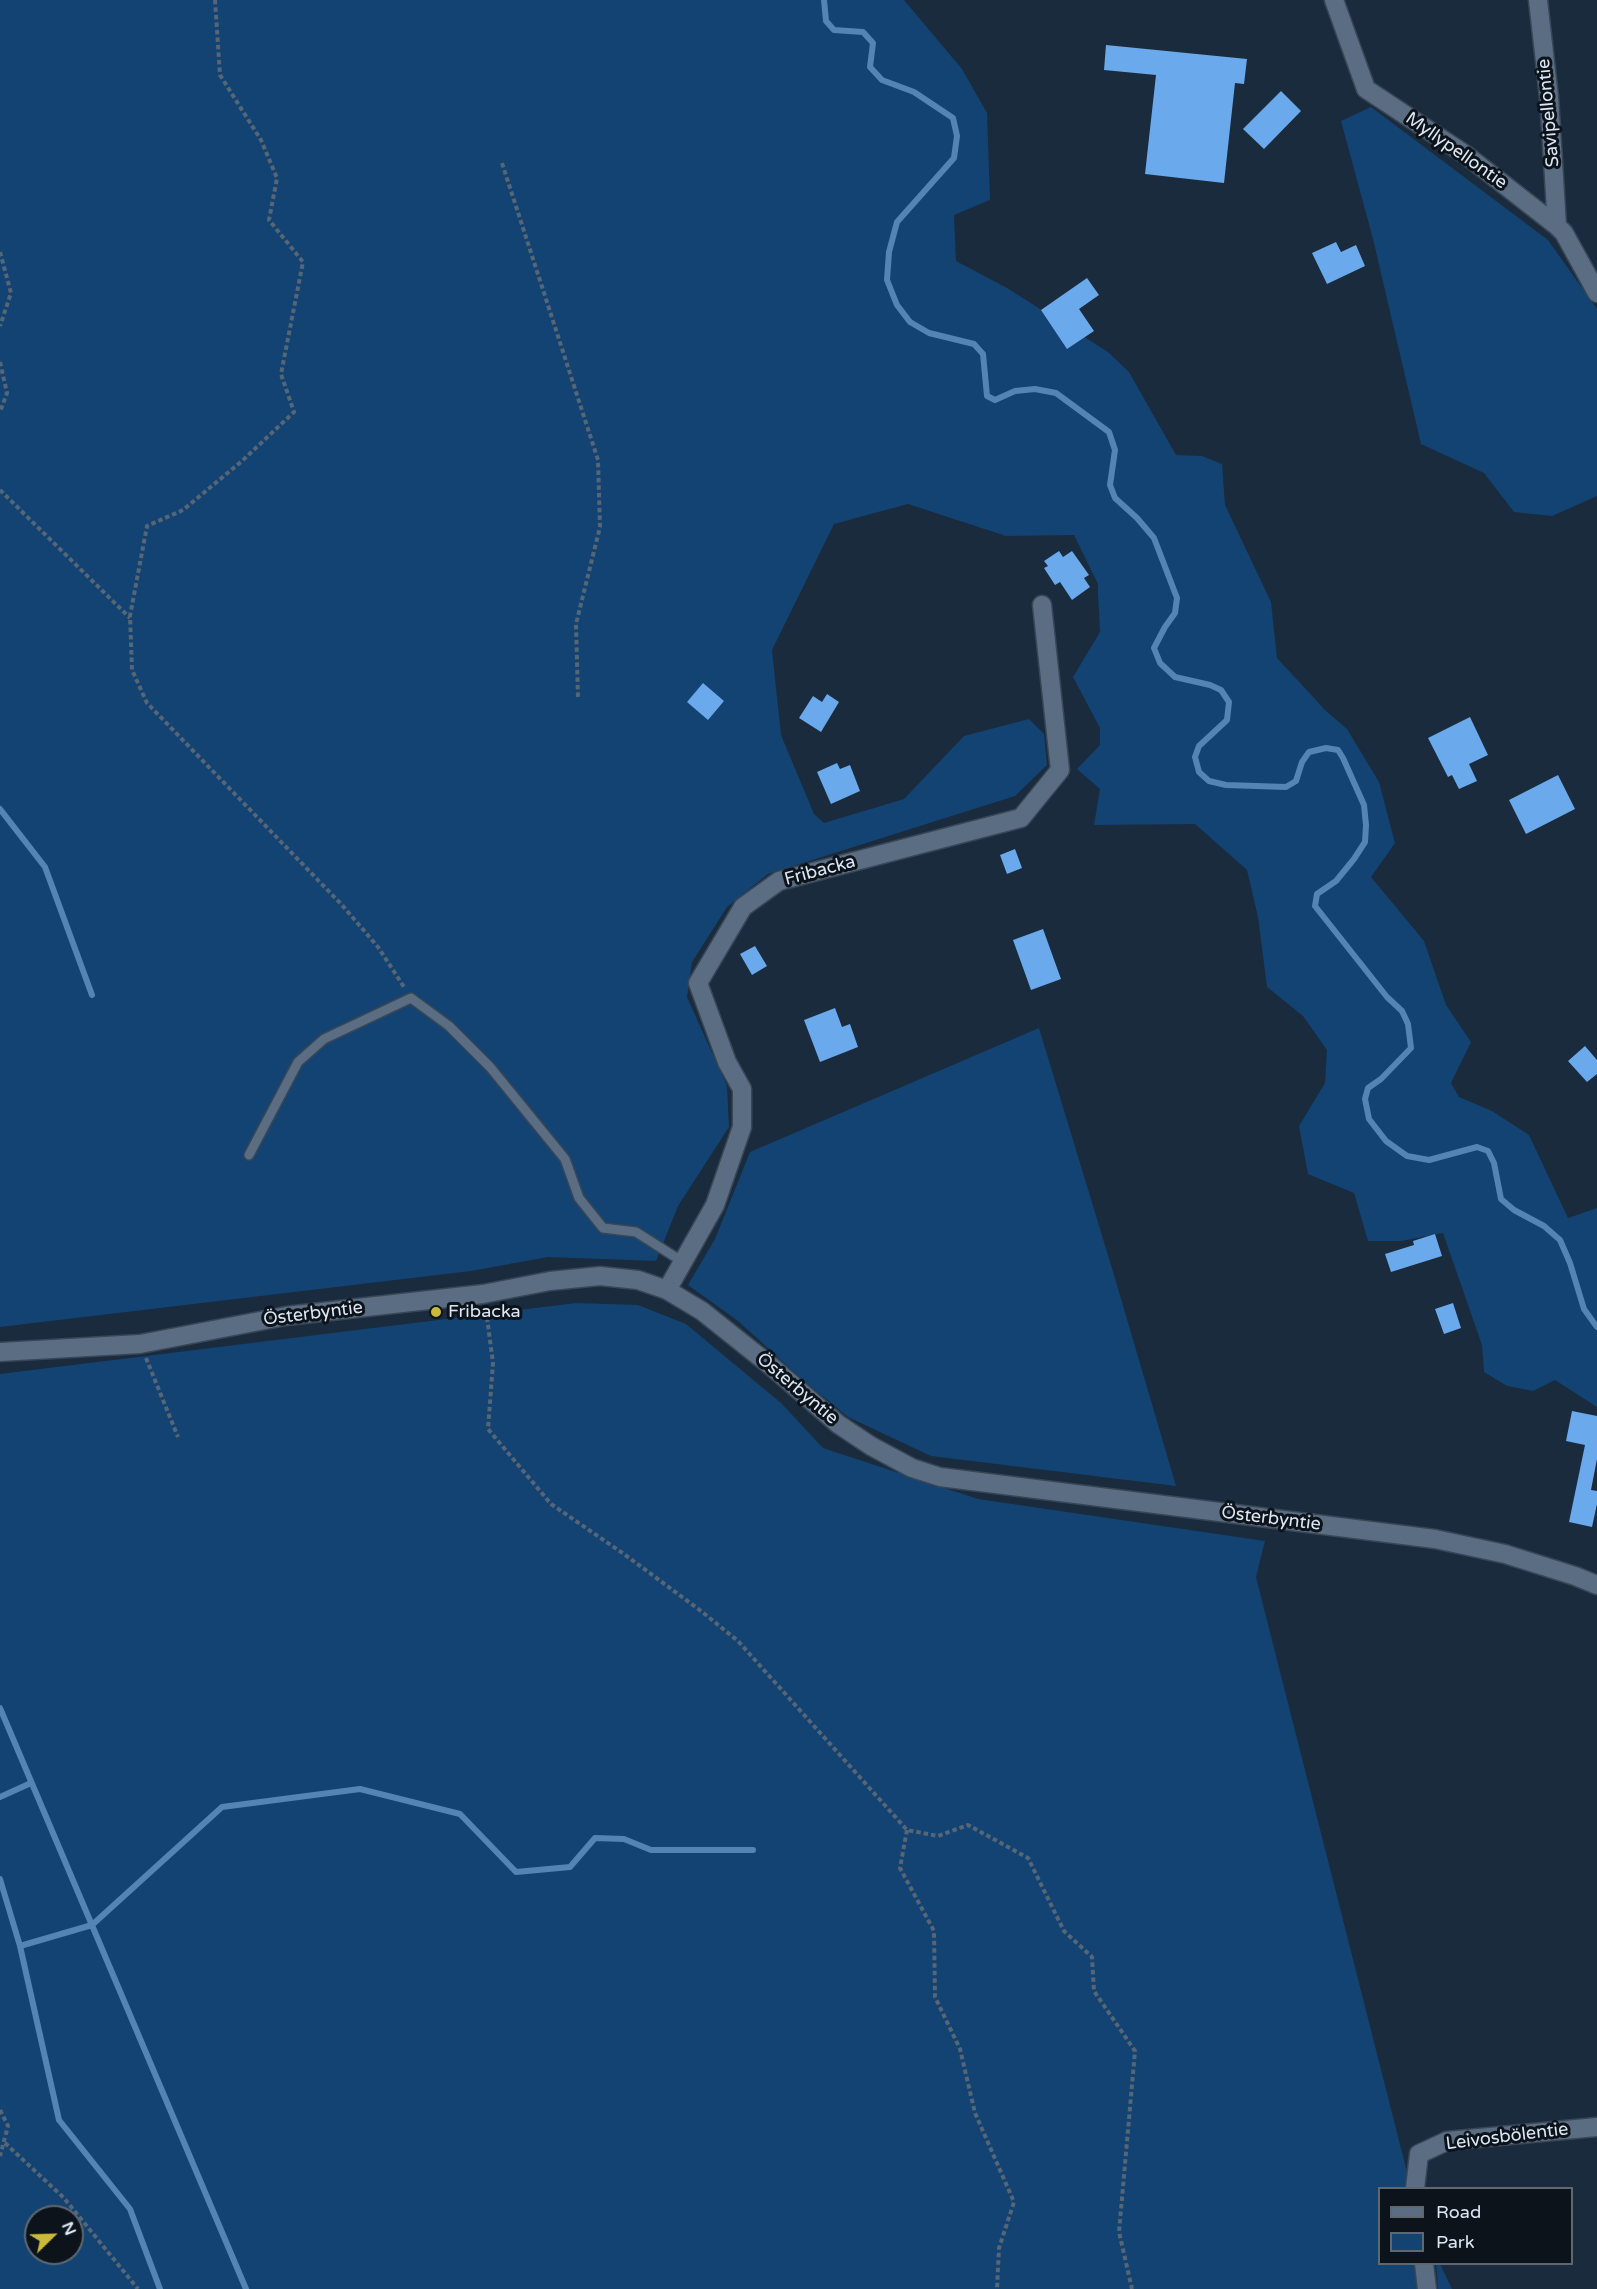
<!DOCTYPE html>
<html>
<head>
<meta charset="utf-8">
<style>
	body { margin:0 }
	#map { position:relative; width:1597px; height:2289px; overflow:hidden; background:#1a2b3d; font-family:"Varela Round",sans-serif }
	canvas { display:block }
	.legend { position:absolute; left:1378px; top:2187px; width:195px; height:78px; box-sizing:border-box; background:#0c131b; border:2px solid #5f6871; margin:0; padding:8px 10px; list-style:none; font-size:18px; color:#dce7f3 }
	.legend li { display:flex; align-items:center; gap:12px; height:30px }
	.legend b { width:30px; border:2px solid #5f6871 }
	.north { position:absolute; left:24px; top:2205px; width:60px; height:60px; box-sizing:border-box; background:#0c131b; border:2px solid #5f6871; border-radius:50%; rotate:67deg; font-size:16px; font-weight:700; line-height:24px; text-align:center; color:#dce7f3 }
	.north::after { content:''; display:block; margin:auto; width:21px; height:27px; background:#cbba39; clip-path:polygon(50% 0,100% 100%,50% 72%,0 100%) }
</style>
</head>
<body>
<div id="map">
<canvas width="1597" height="2289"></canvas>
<ul class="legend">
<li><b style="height:8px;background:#5a6d82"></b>Road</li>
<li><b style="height:16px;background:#124372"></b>Park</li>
</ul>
<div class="north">N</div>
</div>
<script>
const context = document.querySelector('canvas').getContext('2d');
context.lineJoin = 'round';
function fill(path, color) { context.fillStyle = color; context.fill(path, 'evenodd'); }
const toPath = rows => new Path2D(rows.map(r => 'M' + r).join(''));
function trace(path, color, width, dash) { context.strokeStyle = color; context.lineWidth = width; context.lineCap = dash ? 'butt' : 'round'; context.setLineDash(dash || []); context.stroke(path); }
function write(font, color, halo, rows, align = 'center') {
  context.font = font + ' "Varela Round",sans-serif'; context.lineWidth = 6; context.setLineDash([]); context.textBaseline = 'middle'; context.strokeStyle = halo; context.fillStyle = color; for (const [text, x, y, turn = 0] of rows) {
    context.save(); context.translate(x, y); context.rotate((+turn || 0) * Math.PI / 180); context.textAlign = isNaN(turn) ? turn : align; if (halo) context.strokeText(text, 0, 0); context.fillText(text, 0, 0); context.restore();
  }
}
const green = toPath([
	[0,0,904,0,962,69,987,113,990,200,954,215,956,261,1007,288,1108,352,1129,372,1176,455,1202,456,1222,464,1225,505,1271,602,1277,658,1326,711,1347,729,1379,782,1395,843,1371,877,1424,941,1446,1005,1471,1042,1451,1083,1459,1097,1492,1111,1529,1135,1568,1218,1597,1208,1597,1407,1555,1380,1533,1391,1507,1386,1484,1372,1482,1345,1443,1233,1401,1241,1368,1241,1354,1193,1308,1174,1299,1126,1325,1083,1327,1050,1303,1016,1267,987,1258,917,1247,870,1195,824,1094,825,1100,789,1077,769,1100,745,1100,728,1073,677,1100,632,1098,593,1098,584,1074,535,1006,536,908,504,834,524,772,650,781,735,814,814,824,823,904,799,964,736,1029,719,1044,734,1047,765,1015,796,768,874,727,907,692,962,687,997,727,1086,729,1127,678,1206,656,1261,548,1257,471,1271,0,1327],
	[1371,107,1548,240,1597,309,1597,496,1552,516,1514,512,1484,473,1421,444,1373,239,1341,121],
	[1039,1028,1114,1275,1176,1486,931,1456,848,1417,802,1379,738,1321,688,1285,715,1239,750,1152],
	[576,1303,638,1305,686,1324,781,1403,823,1448,978,1499,1265,1541,1256,1577,1407,2172,1409,2188,1380,2188,1380,2264,1417,2264,1419,2289,0,2289,0,1374],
	[36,2217,72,2217,72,2253,36,2253],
	[1436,2264,1440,2264,1452,2289,1438,2289]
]);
const stream = toPath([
	[824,0,826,21,834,30,863,32,873,43,870,67,882,80,914,92,953,118,957,136,954,158,897,222,889,252,887,280,897,305,910,322,929,333,974,344,983,354,987,396,995,400,1015,391,1035,389,1056,393,1109,432,1115,450,1110,485,1115,498,1137,518,1154,538,1177,598,1175,613,1165,627,1154,648,1160,663,1175,677,1210,685,1221,690,1229,702,1227,720,1199,746,1195,757,1199,772,1209,781,1226,785,1286,787,1296,781,1302,762,1309,752,1326,748,1338,750,1343,758,1364,805,1366,825,1365,842,1354,859,1336,881,1317,894,1315,906,1387,997,1402,1011,1408,1024,1411,1048,1381,1079,1368,1088,1365,1099,1369,1119,1386,1141,1407,1156,1429,1160,1477,1147,1488,1151,1494,1163,1501,1199,1514,1210,1544,1226,1560,1240,1570,1263,1584,1309,1597,1327],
	[0,809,45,867,92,995],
	[0,1708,246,2289],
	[0,1797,31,1783],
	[0,1879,20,1946,59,2120,130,2209,160,2289],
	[20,1946,92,1925,222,1807,360,1789,460,1814,516,1872,570,1867,595,1838,624,1839,651,1850,753,1850]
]);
const building = toPath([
	[1106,45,1247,59,1244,84,1235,83,1224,183,1145,174,1156,75,1104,70],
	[1281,91,1301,111,1264,149,1243,129],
	[1336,242,1341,252,1356,245,1365,266,1327,284,1312,253],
	[1087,278,1099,295,1079,309,1094,331,1067,349,1041,310],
	[1059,551,1063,557,1072,551,1089,575,1084,578,1090,587,1072,600,1060,582,1055,585,1044,568,1048,566,1044,561],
	[703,683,724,701,708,720,687,702],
	[827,694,839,702,821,732,799,718,813,696,822,702],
	[1470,717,1488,755,1469,764,1477,781,1459,789,1452,775,1448,777,1428,738],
	[837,763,840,769,850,765,860,791,831,804,817,772],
	[1558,775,1575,809,1526,834,1509,800],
	[1015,849,1022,868,1007,874,1000,855],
	[1043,929,1061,979,1031,990,1013,940],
	[755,946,767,966,752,975,740,954],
	[835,1008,842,1027,850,1024,858,1047,820,1062,804,1020],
	[1585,1046,1597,1060,1597,1074,1587,1082,1568,1061],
	[1435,1234,1442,1256,1391,1272,1385,1254,1414,1245,1413,1241],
	[1453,1303,1461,1328,1444,1334,1435,1309],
	[1572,1411,1597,1416,1597,1459,1591,1490,1597,1491,1597,1504,1592,1527,1569,1522,1585,1445,1566,1441]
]);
const path = toPath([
	[215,0,220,75,261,140,277,178,269,220,303,262,281,374,294,412,242,461,183,510,147,526,130,616,132,670,147,703,342,905,378,947,404,987],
	[502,163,598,460,600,527,576,624,578,698],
	[0,252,11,293,0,326],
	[0,362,7,393,0,412],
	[0,490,130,618],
	[486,1310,493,1363,488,1429,551,1504,624,1554,701,1611,738,1641,907,1830,938,1836,968,1825,1028,1858,1064,1931,1092,1957,1094,1991,1135,2051,1119,2232,1132,2289],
	[146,1358,178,1437],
	[907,1830,900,1868,934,1931,935,1997,960,2049,975,2113,1014,2202,999,2248,997,2289],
	[0,2110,8,2126,0,2156],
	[5,2143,64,2198,138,2289]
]);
const service = toPath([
	[249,1155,298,1062,324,1039,411,998,449,1026,490,1067,565,1159,579,1198,603,1228,636,1232,683,1262]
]);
const minor = toPath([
	[1334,0,1366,89,1466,155,1557,226,1564,233,1597,293],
	[1538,0,1549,97,1557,226],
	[667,1290,715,1205,742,1127,742,1089,727,1062,698,983,743,907,779,881,1021,818,1060,770,1042,605],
	[1415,2188,1419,2154,1447,2141,1597,2127],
	[1424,2264,1427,2289]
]);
const tertiary = toPath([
	[0,1352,140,1344,286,1316,483,1294,550,1281,600,1276,638,1280,667,1290,702,1311,771,1366,838,1424,871,1446,912,1468,940,1477,1435,1539,1505,1554,1575,1576,1597,1585]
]);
const markers = [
	[436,1312,6,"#cbba39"]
];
const streetNames = [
	["Savipellontie",1549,113,-95],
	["Myllypellontie",1456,151,35],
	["Fribacka",820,871,-15],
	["Österbyntie",313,1314,-7],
	["Österbyntie",797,1389,40],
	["Österbyntie",1271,1519,7],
	["Leivosbölentie",1507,2137,-7]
];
const poiNames = [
	["Fribacka",448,1312]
];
fill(green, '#124372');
trace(stream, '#5484b3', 6);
fill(building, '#6aa9ec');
trace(service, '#384656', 12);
trace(minor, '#384656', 21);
trace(tertiary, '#384656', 21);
trace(path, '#576676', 4, [4.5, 3]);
trace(service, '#5a6d82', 9);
trace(minor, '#5a6d82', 18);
trace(tertiary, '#5a6d82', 18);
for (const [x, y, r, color] of markers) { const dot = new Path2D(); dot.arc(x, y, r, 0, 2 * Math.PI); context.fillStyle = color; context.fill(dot); trace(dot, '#0c131b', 2); }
write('18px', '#dce7f3', '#0c131b', streetNames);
write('18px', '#dce7f3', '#0c131b', poiNames, 'left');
</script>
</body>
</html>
